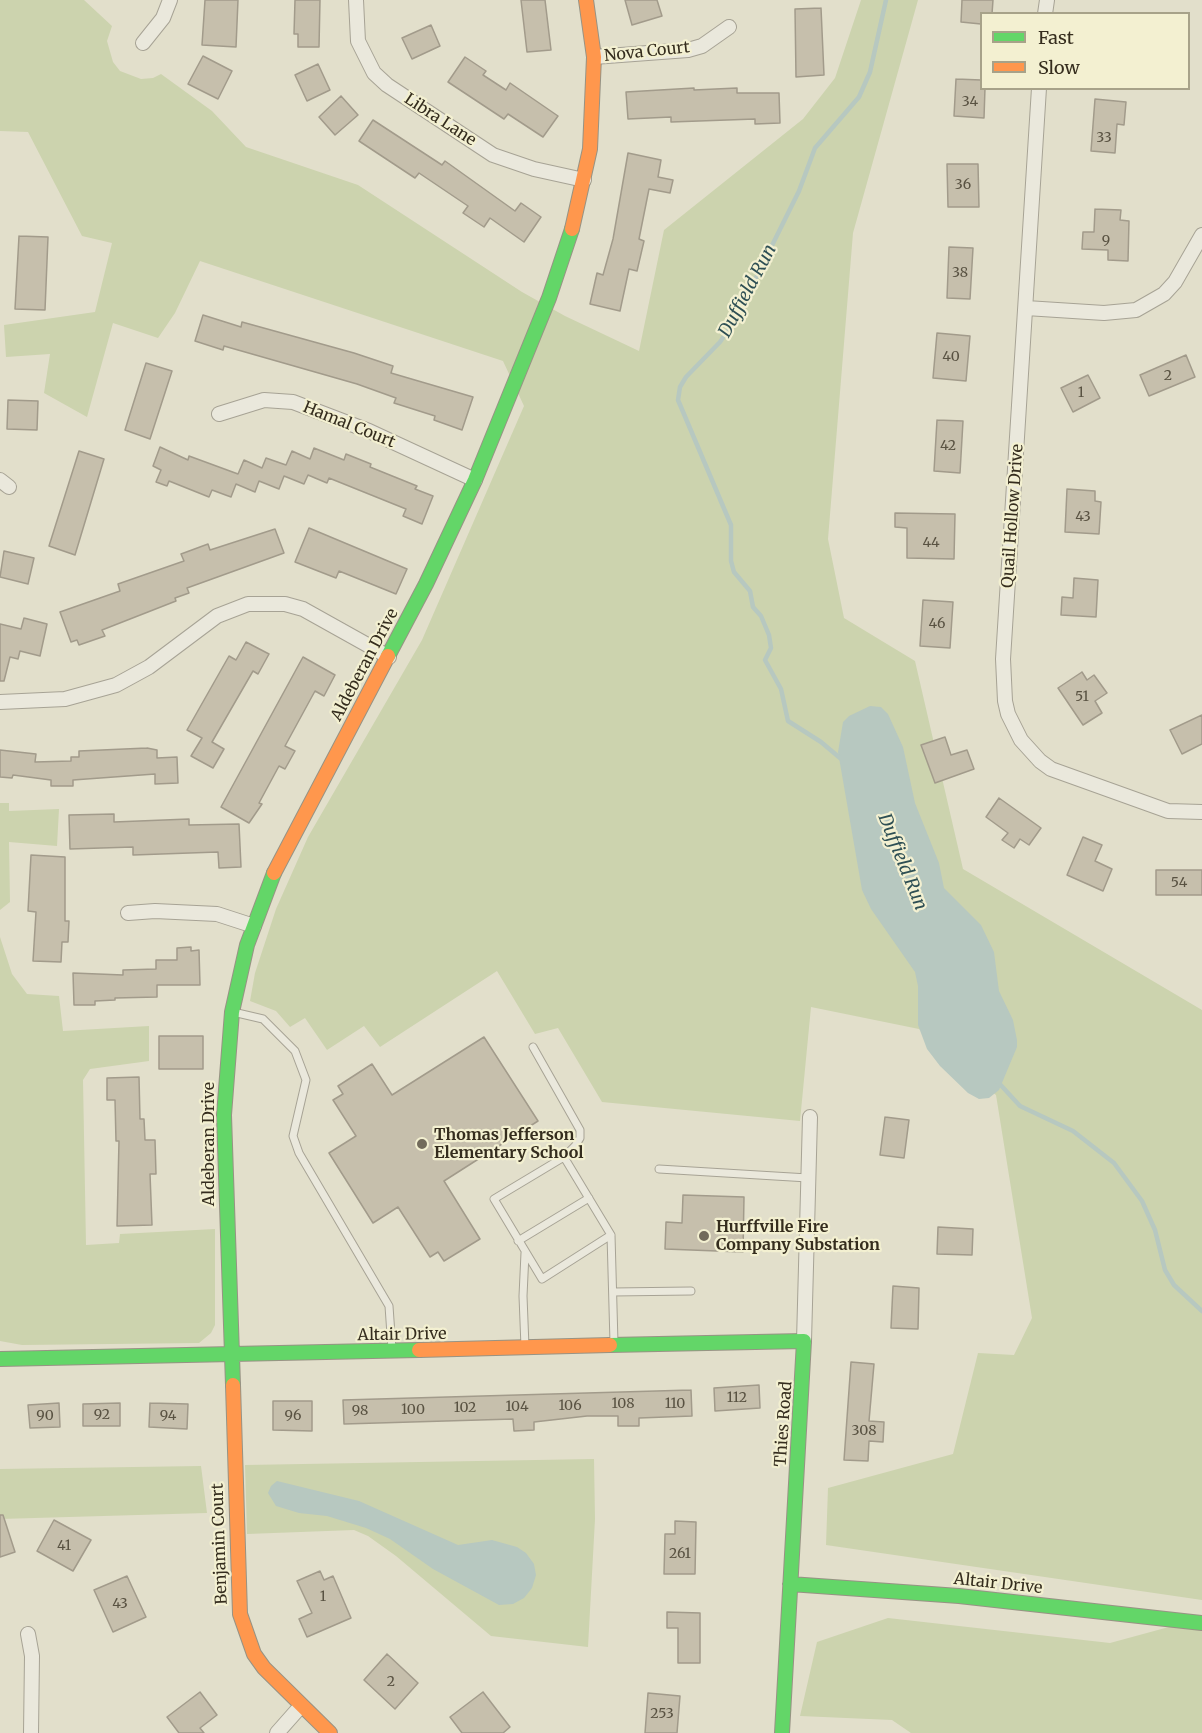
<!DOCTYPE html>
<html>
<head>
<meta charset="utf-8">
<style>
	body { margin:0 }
	#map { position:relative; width:1202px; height:1733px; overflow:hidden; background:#e2dfcb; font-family:Merriweather,serif }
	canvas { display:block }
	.legend { position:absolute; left:980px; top:12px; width:210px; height:78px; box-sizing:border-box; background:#f3f0d1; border:2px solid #a7a289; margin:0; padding:8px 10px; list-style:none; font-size:18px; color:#352d1e }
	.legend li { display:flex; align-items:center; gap:12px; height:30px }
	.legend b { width:30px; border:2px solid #a7a289 }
</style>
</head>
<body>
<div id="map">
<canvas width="1202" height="1733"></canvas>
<ul class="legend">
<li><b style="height:8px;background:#63d668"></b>Fast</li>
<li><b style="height:8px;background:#ff974d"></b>Slow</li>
</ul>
</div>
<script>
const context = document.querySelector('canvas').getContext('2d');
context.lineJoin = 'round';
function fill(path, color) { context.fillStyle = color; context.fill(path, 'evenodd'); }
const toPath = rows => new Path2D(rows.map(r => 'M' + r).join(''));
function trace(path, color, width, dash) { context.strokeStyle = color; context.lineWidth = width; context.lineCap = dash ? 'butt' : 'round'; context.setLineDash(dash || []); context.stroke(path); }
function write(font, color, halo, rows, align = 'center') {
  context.font = font + ' Merriweather,serif'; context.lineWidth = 4.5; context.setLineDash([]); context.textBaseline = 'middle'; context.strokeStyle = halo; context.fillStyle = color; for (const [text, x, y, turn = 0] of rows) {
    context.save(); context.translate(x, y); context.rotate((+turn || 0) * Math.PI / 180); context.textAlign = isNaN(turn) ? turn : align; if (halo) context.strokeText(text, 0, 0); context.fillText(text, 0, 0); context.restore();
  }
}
const green = toPath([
	[0,0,84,0,112,26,107,41,113,62,120,71,141,79,153,78,161,74,212,111,246,147,358,185,522,292,565,316,639,351,664,230,803,119,835,78,861,0,918,0,853,233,828,539,844,618,915,661,963,869,1202,1010,1202,1600,826,1545,828,1488,953,1454,978,1353,1014,1355,1032,1318,996,1095,919,1029,811,1007,800,1121,602,1102,558,1028,535,1034,497,971,380,1047,364,1026,327,1050,305,1018,290,1027,276,1011,250,1001,255,973,276,909,308,837,422,640,524,406,503,361,200,261,175,313,158,338,113,323,87,417,44,393,50,354,6,357,4,325,95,312,112,243,82,236,28,132,0,131],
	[0,803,9,803,9,811,59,809,57,846,9,842,10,902,0,910],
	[0,937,12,974,27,994,59,996,63,1031,149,1026,149,1061,90,1069,83,1080,86,1245,119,1243,120,1234,215,1229,215,1325,211,1333,199,1343,22,1345,0,1341],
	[594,1459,595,1519,588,1647,491,1636,396,1556,368,1536,354,1530,247,1534,245,1465],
	[201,1466,207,1513,0,1519,0,1469],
	[888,1618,1110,1643,1202,1618,1202,1733,911,1733,892,1720,800,1716,817,1642]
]);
const water = toPath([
	[870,706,881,707,888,714,903,747,915,803,939,863,944,888,981,925,994,952,999,991,1013,1020,1017,1040,1017,1047,999,1090,989,1098,979,1099,968,1093,940,1066,927,1049,918,1025,918,986,915,972,871,909,862,890,838,752,843,722,849,716],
	[277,1481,359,1501,458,1545,492,1540,517,1547,526,1553,534,1564,536,1575,532,1588,524,1598,513,1604,499,1605,433,1569,390,1539,366,1528,327,1516,299,1513,276,1506,268,1493,271,1486]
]);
const stream = toPath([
	[840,758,821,742,788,721,781,689,765,660,771,648,769,635,761,616,753,607,750,591,734,572,731,561,731,525,678,400,680,387,686,377,720,342,735,320,799,191,815,148,859,97,870,72,886,0],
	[997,1081,1020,1106,1073,1131,1114,1163,1142,1201,1155,1230,1165,1270,1174,1285,1202,1311]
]);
const building = toPath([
	[205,0,238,0,236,47,202,45,205,0],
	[295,0,320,0,319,47,298,47,298,34,294,34,295,0],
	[521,0,545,0,551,50,527,52,521,0],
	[625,0,657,0,662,16,632,25,625,0],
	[962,0,993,0,992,14,981,14,981,24,961,22,962,0],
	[821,8,824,75,796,77,795,9,821,8],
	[431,25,440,46,412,59,402,38,431,25],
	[203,56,232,71,218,99,188,84,203,56],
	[465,57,486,71,483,75,506,90,510,83,558,116,543,137,508,114,504,119,448,82,465,57],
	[318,64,330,90,307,101,295,75,318,64],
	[956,79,981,80,981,88,985,88,984,118,954,116,956,79],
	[694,88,694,90,737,88,737,93,779,93,780,123,755,124,755,119,671,122,671,117,628,119,626,92,694,88],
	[341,96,358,115,335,135,319,117,341,96],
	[1095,99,1126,102,1124,125,1117,124,1115,153,1091,151,1095,99],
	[373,120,442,165,445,161,515,211,521,203,541,217,524,242,490,218,484,227,463,213,468,206,419,173,415,178,359,141,373,120],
	[628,153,661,160,658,177,673,180,670,193,649,189,639,239,644,241,637,271,629,269,620,311,590,304,597,273,603,275,613,239,628,153],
	[947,164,978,164,979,207,948,207,947,164],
	[1095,209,1121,210,1120,220,1129,221,1128,261,1108,260,1108,250,1082,249,1083,232,1094,232,1095,209],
	[19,236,48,237,45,310,15,309,19,236],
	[949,247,973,248,970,299,947,298,949,247],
	[203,315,241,327,242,322,354,353,393,366,391,373,473,397,462,430,434,420,435,416,394,403,396,398,357,384,224,346,223,350,195,341,203,315],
	[937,333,970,336,966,381,933,378,937,333],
	[1186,355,1195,377,1149,396,1140,375,1186,355],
	[146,363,172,371,150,439,125,430,146,363],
	[1088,375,1100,398,1073,412,1061,388,1088,375],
	[8,400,38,401,37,430,7,429,8,400],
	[937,420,963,421,960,473,934,471,937,420],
	[160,447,188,460,189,456,238,474,244,460,262,468,266,458,286,465,292,451,310,459,314,448,344,460,346,454,371,464,370,467,417,486,415,489,433,496,422,524,403,516,406,509,329,478,327,483,308,475,304,484,284,476,279,489,259,481,255,492,236,484,231,497,212,490,209,497,169,481,167,486,156,482,161,470,153,466,160,447],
	[79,451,104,459,75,555,49,546,79,451],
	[1067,489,1095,491,1095,501,1101,502,1099,534,1065,532,1067,489],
	[895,513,955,514,954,559,907,558,907,528,895,527,895,513],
	[309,528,407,569,396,594,339,571,336,578,295,562,309,528],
	[275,529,284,553,187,588,189,593,175,598,176,601,102,630,105,636,79,645,77,640,71,642,60,612,120,591,118,584,184,561,181,554,208,544,210,550,275,529],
	[4,551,34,558,28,584,0,577,4,551],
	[1074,578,1098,580,1096,617,1061,615,1062,597,1073,598,1074,578],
	[923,600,953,602,950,648,920,646,923,600],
	[24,618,47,624,40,656,20,651,18,659,10,657,4,681,0,681,0,624,21,629,24,618],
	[246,642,269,654,258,674,253,671,212,742,224,749,213,768,191,756,202,738,187,730,229,656,236,660,246,642],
	[303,657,335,675,324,696,315,691,285,746,295,751,285,769,279,766,259,803,262,804,249,823,221,807,303,657],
	[1082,672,1087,680,1094,675,1107,693,1095,701,1102,713,1083,725,1058,688,1082,672],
	[1202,715,1202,744,1182,754,1170,730,1202,715],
	[945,737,951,755,967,750,974,769,935,783,921,745,945,737],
	[147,748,157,750,157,758,177,757,178,783,155,784,155,774,73,780,73,786,51,786,51,780,13,775,12,778,0,777,0,750,36,754,35,762,71,761,71,757,79,757,79,751,147,748],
	[999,798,1041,828,1029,845,1020,839,1014,848,1002,840,1008,833,986,817,999,798],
	[114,814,114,822,189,819,189,825,239,824,241,867,219,868,218,852,133,855,133,847,70,849,69,815,114,814],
	[1083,837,1102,845,1095,861,1112,869,1103,891,1067,875,1083,837],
	[31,855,65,857,65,921,69,921,68,942,62,942,61,962,33,961,36,912,28,911,31,855],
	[1156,870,1202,870,1202,895,1156,895,1156,870],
	[191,947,191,951,199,950,200,985,157,985,157,997,115,998,115,1000,95,1001,95,1005,74,1005,73,973,123,975,123,970,156,969,156,960,177,960,177,948,191,947],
	[159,1036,203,1036,203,1069,159,1069,159,1036],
	[484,1037,538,1121,444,1181,480,1239,444,1261,438,1252,430,1257,398,1207,373,1223,329,1153,356,1136,333,1100,343,1094,338,1086,372,1064,392,1095,484,1037],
	[139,1077,140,1119,144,1119,145,1140,155,1140,156,1174,150,1174,152,1225,117,1226,119,1141,116,1141,115,1100,107,1100,107,1078,139,1077],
	[885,1117,909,1120,904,1158,880,1155,885,1117],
	[683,1195,744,1197,743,1252,665,1249,666,1222,682,1223,683,1195],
	[938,1227,973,1229,972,1255,937,1254,938,1227],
	[893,1286,919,1288,918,1329,891,1328,893,1286],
	[851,1362,874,1364,869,1421,884,1422,883,1442,869,1441,868,1461,844,1460,851,1362],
	[759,1385,760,1408,715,1411,714,1388,759,1385],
	[691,1390,692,1416,639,1418,639,1426,618,1426,618,1416,587,1416,534,1422,534,1430,514,1431,513,1419,344,1424,343,1400,691,1390],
	[273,1401,312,1401,312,1431,273,1430,273,1401],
	[59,1403,60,1427,30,1428,28,1405,59,1403],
	[120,1403,120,1426,83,1426,83,1404,120,1403],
	[150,1403,188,1404,187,1429,149,1427,150,1403],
	[0,1515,3,1515,15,1552,0,1557,0,1515],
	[54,1520,91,1540,73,1571,37,1551,54,1520],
	[675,1521,696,1522,695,1574,664,1574,665,1534,675,1534,675,1521],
	[320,1571,324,1580,333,1576,351,1618,307,1637,299,1619,312,1613,297,1581,320,1571],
	[127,1576,146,1617,113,1632,94,1590,127,1576],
	[667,1612,700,1613,700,1663,678,1663,678,1628,667,1628,667,1612],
	[387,1654,418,1683,395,1709,364,1680,387,1654],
	[200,1692,217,1715,200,1728,204,1733,179,1733,167,1717,200,1692],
	[483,1692,510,1727,503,1733,462,1733,450,1717,483,1692],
	[648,1693,680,1696,677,1733,645,1733,648,1693]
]);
const lane = toPath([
	[233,1012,263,1019,295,1051,306,1080,293,1136,299,1153,389,1306,392,1349],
	[533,1047,580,1130,580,1138,575,1146,564,1157],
	[659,1169,808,1178],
	[611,1235,542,1279,494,1199,564,1157,611,1235,614,1343],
	[518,1241,589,1198],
	[613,1292,691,1291],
	[525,1347,523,1296,525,1253]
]);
const street = toPath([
	[356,0,358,41,374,73,387,85,493,155,534,169,584,180],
	[1045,14,1047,0],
	[143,43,163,18,170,0],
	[594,57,688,50,702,46,729,27],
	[1039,88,1003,659,1005,701,1008,714,1021,740,1040,761,1051,769,1168,811,1202,812],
	[1026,308,1104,313,1136,310,1164,294,1175,282,1202,235],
	[219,414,264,400,293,402,369,431,475,480],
	[0,480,9,487],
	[0,702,65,699,116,685,149,667,217,616,248,604,285,604,303,609,389,657],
	[128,913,155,911,217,914,254,926],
	[804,1341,810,1117],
	[28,1634,32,1656,31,1733],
	[277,1733,300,1707]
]);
const fast = toPath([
	[388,656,426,584,475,480,549,298,572,229],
	[610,1345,804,1341,782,1733],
	[0,1359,419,1350],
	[233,1385,224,1115,232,1012,247,945,274,873],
	[790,1584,959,1596,1202,1623]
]);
const slow = toPath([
	[572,229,590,149,594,57,586,0],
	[274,873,388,656],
	[419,1350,610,1345],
	[233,1385,240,1614,254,1654,264,1668,330,1733]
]);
const markers = [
	[422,1144,6,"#726b5b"],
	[704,1236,6,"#726b5b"]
];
const numberNames = [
	["34",970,102],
	["33",1104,138],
	["36",963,185],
	["9",1106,241],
	["38",960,273],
	["40",951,357],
	["2",1168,376],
	["1",1081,393],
	["42",948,446],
	["43",1083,517],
	["44",931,543],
	["46",937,624],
	["51",1082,697],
	["54",1179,883],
	["112",737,1398],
	["108",623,1404],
	["110",675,1404],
	["106",570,1406],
	["104",517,1407],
	["102",465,1408],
	["100",413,1410],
	["98",360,1411],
	["92",102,1415],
	["90",45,1416],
	["94",168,1416],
	["96",293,1416],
	["308",864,1431],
	["41",64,1546],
	["261",680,1554],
	["1",323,1597],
	["43",120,1604],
	["2",391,1682],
	["253",662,1714]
];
const streetNames = [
	["Nova Court",647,52,-6],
	["Libra Lane",440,120,33],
	["Hamal Court",349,425,22],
	["Quail Hollow Drive",1013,516,-86],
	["Aldeberan Drive",365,665,-62],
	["Aldeberan Drive",209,1144,-90],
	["Altair Drive",402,1335,-1],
	["Thies Road",784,1424,-86],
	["Benjamin Court",220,1544,-92],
	["Altair Drive",998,1584,6]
];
const poiNames = [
	["Thomas Jefferson",434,1135],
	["Elementary School",434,1153],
	["Hurffville Fire",716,1227],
	["Company Substation",716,1245]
];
const waterNames = [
	["Duffield Run",748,291,-62],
	["Duffield Run",902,862,68]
];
fill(green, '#ccd3ae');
fill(water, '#b7c8c0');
trace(stream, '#b7c8c0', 4.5);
fill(building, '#c6bfac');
trace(building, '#a29b8b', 1.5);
trace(lane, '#a7a395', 9);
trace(street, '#a7a395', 16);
trace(fast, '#979384', 16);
trace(slow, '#979384', 16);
trace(lane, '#eae8dc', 7);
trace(street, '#eae8dc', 14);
trace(fast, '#63d668', 14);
trace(slow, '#ff974d', 14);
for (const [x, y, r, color] of markers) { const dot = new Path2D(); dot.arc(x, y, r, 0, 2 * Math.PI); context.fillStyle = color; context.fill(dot); trace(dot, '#f3f0d1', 2); }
write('14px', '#595242', null, numberNames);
write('16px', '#352d1e', '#f3f0d1', streetNames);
write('bold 16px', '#352d1e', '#f3f0d1', poiNames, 'left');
write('italic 18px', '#2e4f54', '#f3f0d1', waterNames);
</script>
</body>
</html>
